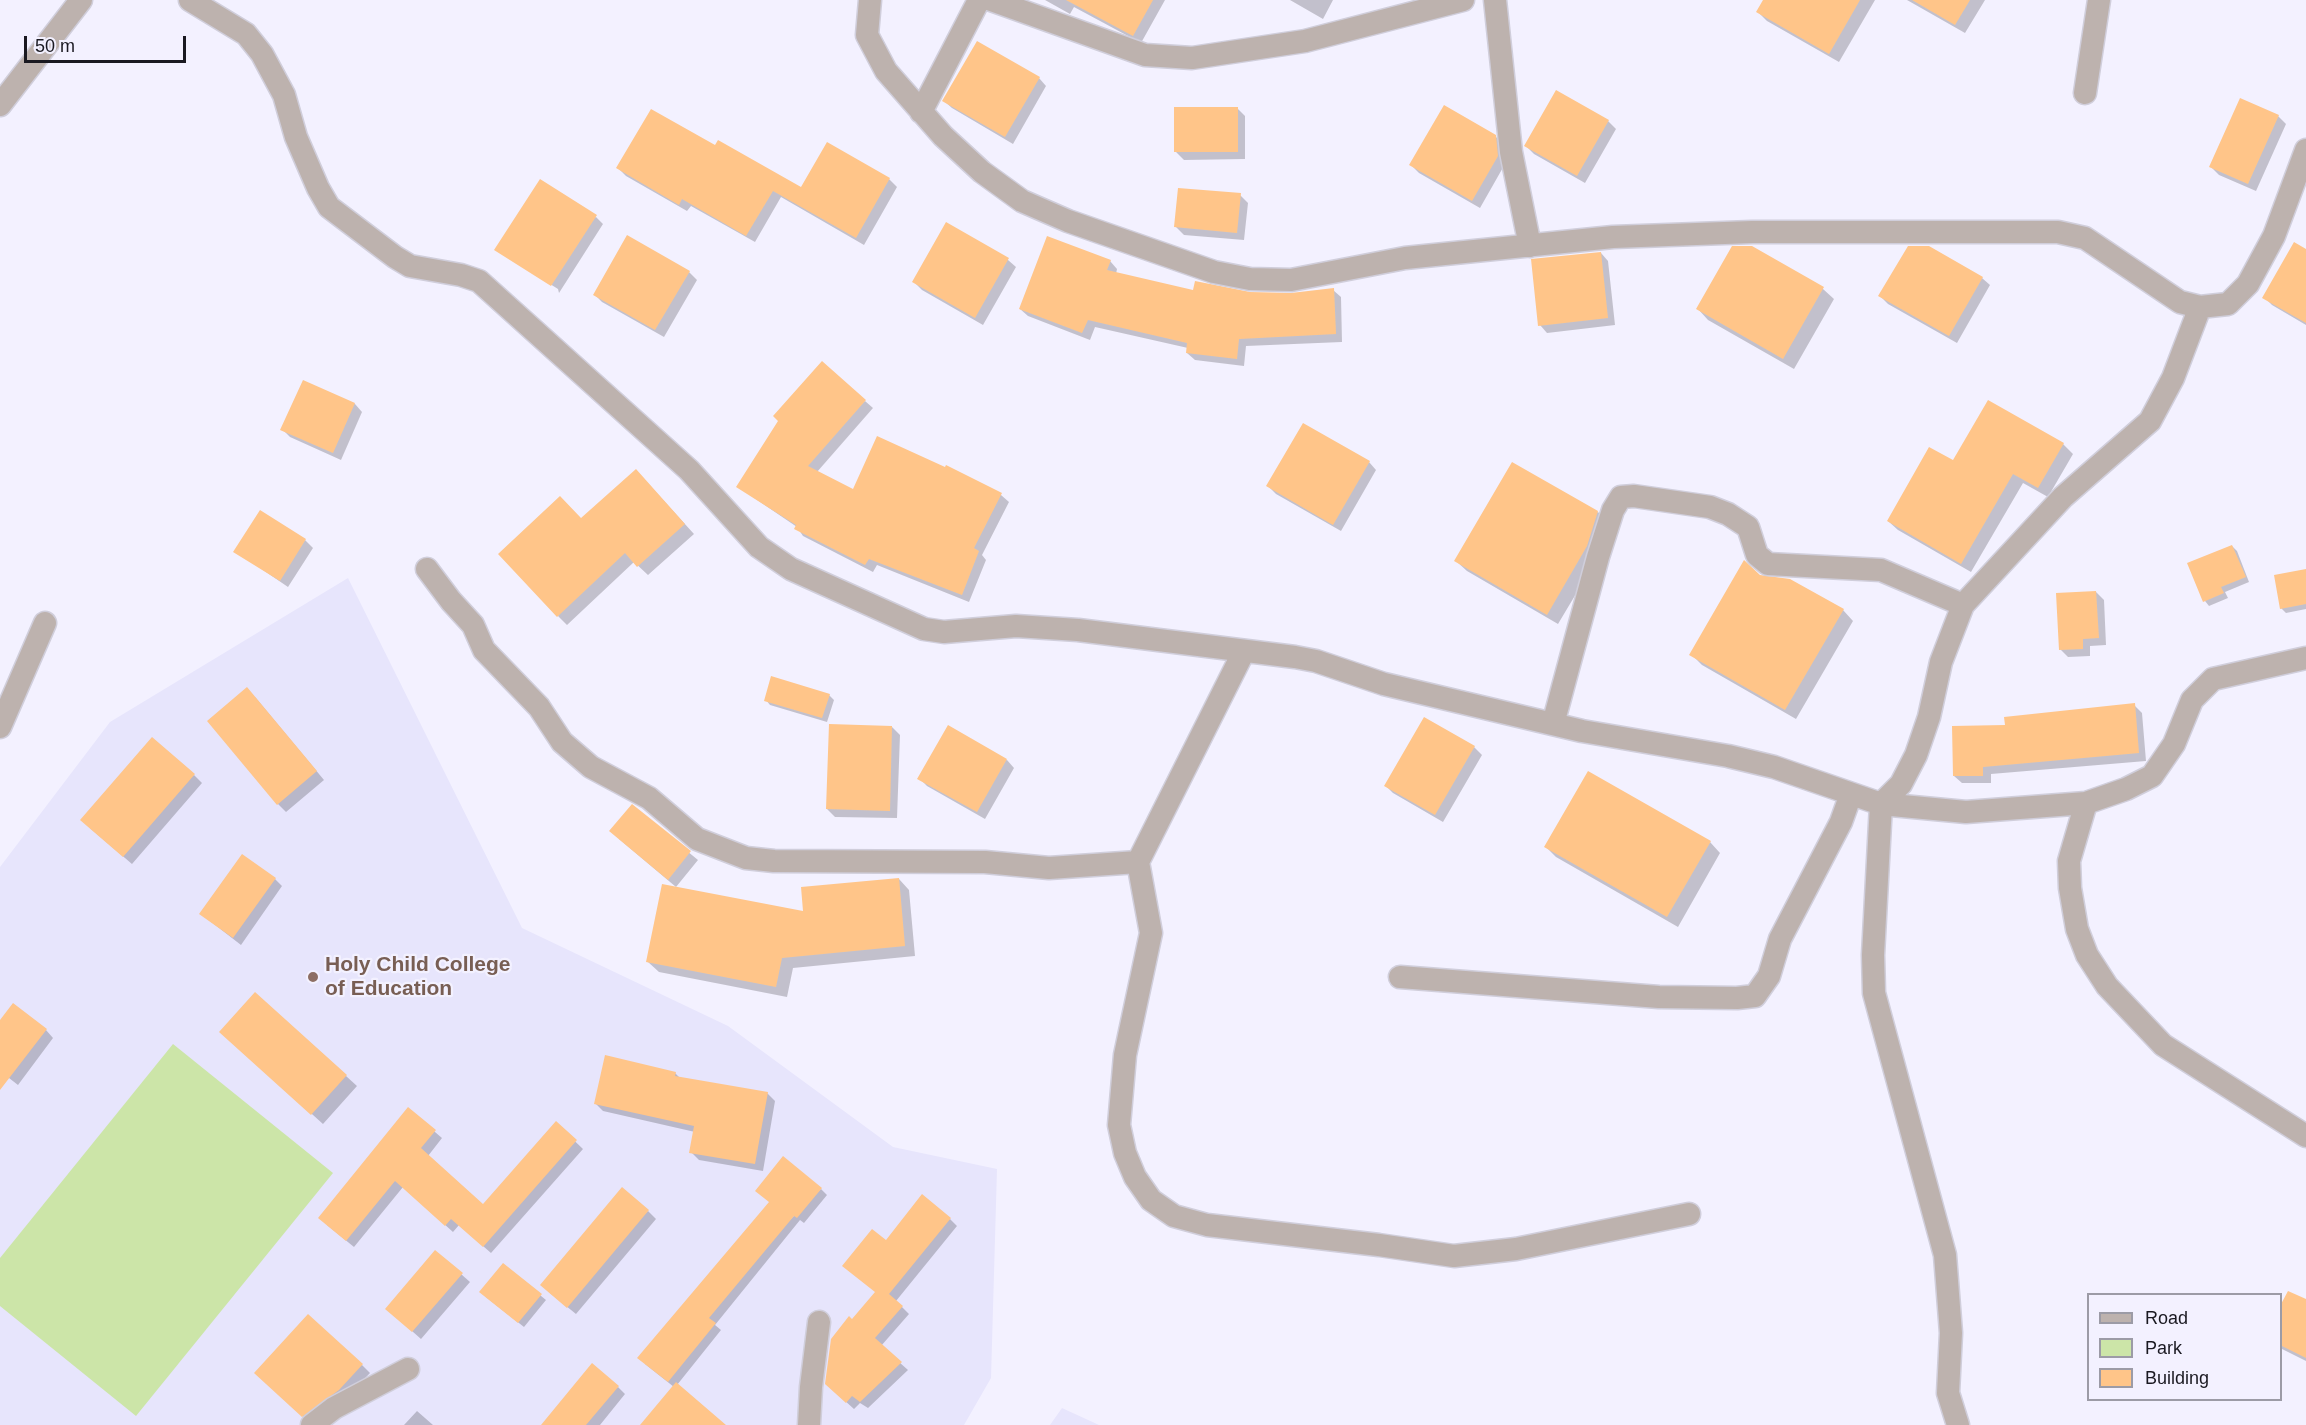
<!DOCTYPE html>
<html>
<head>
<meta charset="utf-8">
<style>
	body { margin:0 }
	#map { position:relative; width:2306px; height:1425px; overflow:hidden; background:#f3f1ff; font-family:Arial,sans-serif }
	canvas { display:block }
	.legend { position:absolute; left:2087px; top:1293px; width:195px; height:108px; box-sizing:border-box; background:#f3f1ff; border:2px solid #9c9ba6; margin:0; padding:8px 10px; list-style:none; font-size:18px; color:#1a1921 }
	.legend li { display:flex; align-items:center; gap:12px; height:30px }
	.legend b { width:30px; border:2px solid #9c9ba6 }
	.scale { position:absolute; left:24px; top:36px; width:162px; height:27px; box-sizing:border-box; border:3px solid #1a1921; border-top:0; padding-left:8px; font-size:18px; line-height:21px; white-space:nowrap; color:#1a1921; -webkit-text-stroke:4px #f3f1ff; paint-order:stroke }
</style>
</head>
<body>
<div id="map">
<canvas width="2306" height="1425"></canvas>
<ul class="legend">
<li><b style="height:8px;background:#bdb2ae"></b>Road</li>
<li><b style="height:16px;background:#cce5a8"></b>Park</li>
<li><b style="height:16px;background:#ffc589"></b>Building</li>
</ul>
<div class="scale">50 m</div>
</div>
<script>
const context = document.querySelector('canvas').getContext('2d');
context.lineJoin = 'round';
function fill(path, color) { context.fillStyle = color; context.fill(path, 'evenodd'); }
const toPath = rows => new Path2D(rows.map(r => 'M' + r).join(''));
function trace(path, color, width, dash) { context.strokeStyle = color; context.lineWidth = width; context.lineCap = dash ? 'butt' : 'round'; context.setLineDash(dash || []); context.stroke(path); }
function write(font, color, halo, rows, align = 'center') {
  context.font = font + ' Arial,sans-serif'; context.lineWidth = 4.5; context.setLineDash([]); context.textBaseline = 'middle'; context.strokeStyle = halo; context.fillStyle = color; for (const [text, x, y, turn = 0] of rows) {
    context.save(); context.translate(x, y); context.rotate((+turn || 0) * Math.PI / 180); context.textAlign = isNaN(turn) ? turn : align; if (halo) context.strokeText(text, 0, 0); context.fillText(text, 0, 0); context.restore();
  }
}
const built = toPath([
	[348,578,522,928,728,1026,893,1147,997,1169,991,1378,964,1425,0,1425,0,867,110,722],
	[1062,1408,1099,1425,1050,1425]
]);
const green = toPath([
	[173,1044,333,1173,136,1416,0,1306,0,1258]
]);
const shadow = toPath([
	[1045,0,1165,0,1141,43,1074,7,1070,14],
	[1290,0,1333,0,1323,19],
	[1765,0,1875,0,1839,62,1767,21,1758,12],
	[1907,0,1985,0,1965,33],
	[1039,78,1046,86,1013,144,952,108,944,101],
	[1237,108,1245,116,1245,159,1184,160,1176,152],
	[2278,116,2286,124,2256,191,2219,175,2211,167],
	[1608,121,1616,129,1585,183,1534,154,1526,146],
	[1495,136,1503,144,1505,164,1480,208,1419,173,1411,165],
	[828,144,889,179,897,187,864,245,781,197,755,242,691,206,687,211,626,176,618,168,715,147,802,189],
	[1240,195,1248,203,1244,240,1184,235,1176,227],
	[596,217,603,224,559,293,558,289,496,250],
	[947,224,1008,260,1016,267,983,325,922,290,914,282],
	[1751,247,1823,289,1834,299,1794,369,1708,320,1698,309],
	[2306,251,2306,325,2272,305,2264,297],
	[1601,253,1608,261,1615,325,1547,333,1540,325],
	[1110,261,1117,269,1116,274,1195,292,1291,295,1333,290,1341,297,1342,342,1246,346,1244,366,1195,360,1187,353,1188,348,1095,327,1090,340,1028,316,1020,309],
	[689,272,697,280,664,337,602,302,594,294],
	[1982,278,1990,285,1957,343,1888,304,1880,296],
	[303,382,355,404,362,412,341,460,290,437,282,429],
	[865,401,873,408,817,472,854,491,1001,495,1009,502,982,555,986,560,969,602,877,565,873,572,803,536,797,527,738,487],
	[1989,402,2063,444,2073,454,2048,497,2023,483,1971,572,1898,530,1888,521,1954,462],
	[1369,462,1376,470,1341,531,1276,494,1268,486],
	[645,480,694,534,648,575,634,562,567,625,558,616,581,520],
	[1598,512,1608,523,1598,557,1558,624,1467,571,1456,561],
	[305,540,313,548,288,587,235,551],
	[2232,546,2237,551,2249,582,2225,592,2228,598,2209,606,2205,601],
	[2306,570,2306,609,2286,613,2281,608],
	[1759,576,1843,610,1853,621,1796,719,1702,665,1691,654],
	[2096,592,2104,600,2106,645,2090,646,2090,656,2068,657,2060,649],
	[829,695,834,700,827,722,770,705,766,700],
	[255,697,324,780,286,812,278,804],
	[2134,705,2142,713,2146,761,1991,774,1991,783,1962,783,1954,776,2006,726],
	[892,727,900,735,897,818,835,817,827,809],
	[1474,747,1482,755,1443,822,1393,793,1386,786],
	[1007,760,1014,768,985,819,927,786,919,778],
	[194,775,202,783,132,864,90,828],
	[632,806,698,860,676,887,619,839],
	[1710,842,1720,853,1678,927,1556,857,1546,847],
	[275,879,282,886,241,945,201,914],
	[899,879,909,890,915,956,793,968,787,997,659,972,648,962,805,913],
	[0,1022,46,1030,53,1038,18,1085,0,1071],
	[232,1042,346,1076,357,1086,323,1124],
	[675,1073,681,1079,767,1093,775,1101,763,1171,699,1160,691,1152,695,1132,603,1111,595,1103],
	[408,1109,442,1138,428,1156,483,1206,556,1123,583,1149,491,1253,459,1225,453,1232,403,1187,354,1247,327,1225],
	[821,1189,827,1195,804,1223,800,1220,715,1325,721,1330,677,1385,724,1425,654,1425,674,1387,645,1364],
	[648,1211,656,1219,576,1314,550,1293],
	[950,1219,957,1226,896,1301,909,1314,881,1346,908,1370,868,1408,860,1403,854,1409,834,1391,852,1321,877,1293,886,1242],
	[436,1252,470,1282,421,1339,395,1316],
	[503,1265,546,1300,524,1327,486,1297],
	[2306,1301,2306,1361,2280,1348,2280,1309],
	[362,1365,370,1373,347,1397,311,1423,264,1381],
	[618,1387,625,1394,600,1425,543,1425],
	[417,1411,433,1425,404,1425]
]);
const building = toPath([
	[1066,0,1153,0,1133,36],
	[1763,0,1860,0,1829,54,1756,12],
	[1912,0,1970,0,1955,25],
	[977,41,1040,77,1005,137,942,101],
	[1556,90,1609,120,1577,176,1524,146],
	[2240,98,2279,115,2248,184,2209,167],
	[1444,105,1496,135,1498,156,1472,201,1409,165],
	[1174,107,1238,107,1238,152,1174,152],
	[651,109,715,145,718,140,801,187,827,142,890,178,856,238,773,191,746,236,682,199,679,205,616,168],
	[540,179,597,215,551,286,494,250],
	[1178,188,1241,193,1237,233,1174,227],
	[946,222,1009,258,975,318,912,282],
	[627,235,690,271,655,330,593,295],
	[1047,236,1111,260,1107,270,1193,290,1195,281,1250,292,1291,293,1334,288,1336,334,1239,339,1237,359,1186,353,1187,343,1088,320,1082,333,1019,309],
	[2294,242,2306,249,2306,323,2262,298],
	[1732,246,1752,246,1824,287,1783,359,1696,309],
	[1908,246,1929,246,1983,277,1949,336,1878,296],
	[1601,252,1608,318,1538,326,1531,259],
	[822,361,866,400,808,466,853,489,877,436,945,467,946,465,1002,493,974,548,979,551,962,595,869,559,865,565,794,529,796,525,736,487,778,421,773,416],
	[303,380,355,403,333,453,280,430],
	[1988,400,2064,443,2038,488,2013,474,1961,564,1887,521,1929,447,1953,460],
	[1303,423,1370,461,1333,525,1266,486],
	[1512,462,1598,511,1587,546,1547,615,1454,561],
	[636,469,685,524,637,567,625,553,557,617,498,554,560,496,581,518],
	[260,510,306,539,280,581,233,552],
	[2232,545,2246,577,2221,587,2224,593,2203,602,2187,563],
	[1744,560,1760,575,1790,579,1844,609,1785,710,1689,655],
	[2306,569,2306,604,2280,609,2274,575],
	[2096,591,2099,638,2083,639,2083,649,2059,650,2056,593],
	[771,676,830,694,822,718,764,701],
	[247,687,317,771,277,805,207,721],
	[2135,703,2139,753,1983,767,1983,776,1953,776,1952,726,2005,725,2004,717],
	[1424,717,1475,746,1435,815,1384,786],
	[829,724,892,726,890,811,826,809],
	[948,725,1007,759,977,812,917,779],
	[152,737,195,774,123,857,80,820],
	[1588,771,1711,841,1667,917,1544,847],
	[632,804,691,851,668,880,609,831],
	[242,854,276,878,233,938,199,914],
	[899,878,905,946,782,958,776,987,646,962,662,884,803,911,801,887],
	[255,992,347,1075,311,1115,219,1032],
	[13,1003,47,1029,0,1090,0,1020],
	[605,1055,676,1072,675,1076,768,1092,755,1164,689,1153,694,1126,594,1104],
	[408,1107,436,1130,421,1148,483,1204,556,1121,577,1140,483,1247,451,1219,445,1226,395,1181,346,1241,318,1218],
	[783,1156,822,1188,797,1218,794,1216,709,1318,716,1323,668,1382,637,1358,769,1202,755,1191],
	[622,1187,649,1210,567,1308,540,1285],
	[922,1194,951,1218,889,1294,903,1306,875,1338,902,1362,860,1402,852,1396,846,1403,825,1384,831,1339,849,1316,852,1319,875,1292,842,1266,872,1229,886,1240],
	[435,1250,463,1273,412,1332,385,1309],
	[503,1263,542,1294,518,1323,479,1292],
	[2288,1291,2306,1299,2306,1358,2280,1345,2280,1306],
	[308,1314,363,1364,339,1390,302,1417,254,1373],
	[592,1363,619,1386,586,1425,541,1425],
	[676,1382,726,1425,640,1425]
]);
const street = toPath([
	[190,0,246,34,262,54,284,95,296,137,318,188,329,207,395,257,410,266,461,275,479,281,689,470,759,547,791,569,924,629,944,632,1016,626,1078,630,1295,657,1316,661,1384,684,1582,731,1728,756,1774,767,1881,804,1966,812,2086,803,2126,789,2152,776,2174,744,2192,700,2213,679,2306,658],
	[870,0,867,35,886,71,943,136,982,172,1022,201,1068,221,1214,272,1250,279,1291,280,1405,258,1613,237,1752,232,2058,232,2085,238,2180,302,2200,307,2228,304,2248,284,2274,236,2306,150],
	[991,0,1145,55,1192,58,1305,41,1463,0],
	[1495,0,1511,152,1530,246],
	[2085,93,2099,0],
	[0,105,81,0],
	[921,112,979,0],
	[427,569,451,601,473,625,484,650,539,707,562,742,591,767,649,798,697,839,746,858,774,861,985,862,1049,868,1138,862,1243,653],
	[1963,605,2063,497,2150,421,2173,378,2200,307],
	[1553,724,1598,557,1613,510,1621,497,1634,496,1710,507,1728,514,1748,527,1757,555,1768,564,1881,570,1963,605,1941,662,1929,717,1916,755,1901,784,1881,804,1873,955,1874,993,1945,1255,1951,1333,1948,1393,1958,1425],
	[0,727,45,623],
	[2086,803,2069,861,2070,888,2077,929,2087,955,2107,986,2163,1045,2306,1136],
	[1138,862,1151,933,1125,1055,1119,1125,1125,1153,1135,1177,1151,1200,1174,1216,1207,1225,1379,1245,1454,1256,1516,1249,1689,1214],
	[1400,977,1659,997,1737,998,1755,996,1769,976,1780,939,1841,822,1851,794],
	[312,1425,334,1408,408,1369],
	[809,1425,811,1387,819,1322]
]);
const markers = [
	[313,977,6,"#8d6e63"]
];
const educationNames = [
	["Holy Child College",325,965],
	["of Education",325,989]
];
fill(built, '#e7e5fc');
fill(green, '#cce5a8');
fill(shadow, '#0003');
fill(building, '#ffc589');
trace(street, '#d0cedb', 25);
trace(street, '#bdb2ae', 22);
for (const [x, y, r, color] of markers) { const dot = new Path2D(); dot.arc(x, y, r, 0, 2 * Math.PI); context.fillStyle = color; context.fill(dot); trace(dot, '#f3f1ff', 2); }
write('bold 21px', '#785e54', '#f3f1ff', educationNames, 'left');
</script>
</body>
</html>
